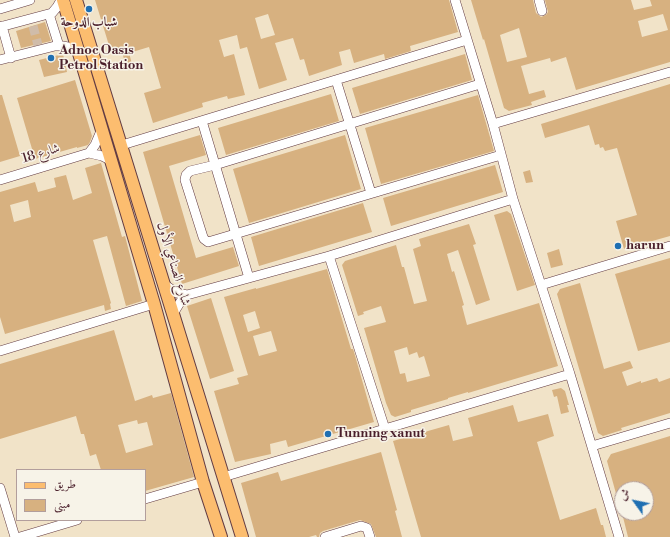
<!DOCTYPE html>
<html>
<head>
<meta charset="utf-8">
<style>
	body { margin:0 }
	#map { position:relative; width:670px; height:537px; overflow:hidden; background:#f1e3c8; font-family:"Libre Bodoni",Amiri,serif }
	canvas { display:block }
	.legend { position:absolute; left:16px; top:469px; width:130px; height:52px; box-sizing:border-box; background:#f7f3e8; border:1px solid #b29e9c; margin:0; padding:5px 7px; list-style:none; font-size:12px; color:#4a1f2b }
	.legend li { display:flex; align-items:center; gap:8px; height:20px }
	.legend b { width:20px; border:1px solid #b29e9c }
	.north { position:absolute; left:614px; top:481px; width:40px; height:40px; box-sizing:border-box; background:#f7f3e8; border:1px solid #b29e9c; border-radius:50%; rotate:303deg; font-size:11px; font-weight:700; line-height:16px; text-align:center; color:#4a1f2b }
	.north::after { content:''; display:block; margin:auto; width:14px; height:18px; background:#1f6fb2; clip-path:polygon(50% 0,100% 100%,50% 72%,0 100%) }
</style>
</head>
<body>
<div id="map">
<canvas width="670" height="537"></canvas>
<ul class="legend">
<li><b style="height:5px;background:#fcbd6f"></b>طريق</li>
<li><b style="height:11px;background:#d7b180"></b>مبنى</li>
</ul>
<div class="north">ش</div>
</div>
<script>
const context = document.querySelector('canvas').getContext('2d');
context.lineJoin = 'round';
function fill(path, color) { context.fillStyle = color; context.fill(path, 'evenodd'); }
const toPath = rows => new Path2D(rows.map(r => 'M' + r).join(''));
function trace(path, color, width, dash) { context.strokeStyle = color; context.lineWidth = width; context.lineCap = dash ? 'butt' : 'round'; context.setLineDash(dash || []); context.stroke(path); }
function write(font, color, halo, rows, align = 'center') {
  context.font = font + ' "Libre Bodoni",Amiri,serif'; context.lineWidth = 3; context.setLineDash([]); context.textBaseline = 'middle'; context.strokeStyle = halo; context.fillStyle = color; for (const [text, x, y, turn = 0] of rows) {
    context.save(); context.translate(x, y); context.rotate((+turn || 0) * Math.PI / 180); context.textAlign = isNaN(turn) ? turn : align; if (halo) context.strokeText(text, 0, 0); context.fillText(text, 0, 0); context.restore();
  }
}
const building = toPath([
	[95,0,449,0,458,32,410,46,411,51,385,59,384,54,354,63,350,49,339,52,342,65,309,76,304,59,300,60,293,38,275,43,287,80,259,89,247,47,240,49,237,35,219,40,224,57,234,54,245,95,228,99,227,96,202,103,203,107,153,123,144,93,161,88,149,47,129,53,132,64,126,66,122,52,112,55],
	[268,14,275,35,261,39,255,18],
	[471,0,533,0,536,13,541,17,546,15,548,12,545,0,631,0,634,10,652,6,650,0,670,0,670,62,576,90,566,57,551,62,550,58,521,66,529,94,544,90,546,97,531,102,532,105,509,111,504,108,484,39,483,40],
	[663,14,668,30,642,37,638,21],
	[519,28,527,57,507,62,500,35],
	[45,22,51,41,21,48,16,31],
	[63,54,67,72,44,77,39,60],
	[465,54,472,80,360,114,352,88],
	[75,80,92,136,90,142,88,145,77,148,77,147,35,159,17,98],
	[670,84,670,236,624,249,616,221,637,215,617,148,605,151,603,147,600,148,599,144,595,145,589,125,545,138,541,124],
	[331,94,339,121,226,155,218,128],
	[0,95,2,95,20,156,0,162],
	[478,95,494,151,381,184,365,128],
	[200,135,206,155,169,166,196,258,233,247,239,266,182,284,143,152],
	[345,135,361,189,249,223,233,169],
	[101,163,122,237,125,236,142,301,126,306,107,236,93,240,111,303,110,304,111,309,105,311,104,305,5,334,0,317,0,192,35,182,38,192,56,187,54,178,66,175,73,200,92,193,85,168],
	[28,200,31,217,14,222,10,205],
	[495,165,503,192,391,226,383,198],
	[530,170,533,182,526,183,523,172],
	[363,203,372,232,259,266,251,237],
	[507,211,511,214,535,285,517,291,494,215],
	[469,224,476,244,473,245,490,300,476,305,458,250,447,254,452,272,454,271,464,305,462,306,467,325,539,303,558,366,468,393,468,392,448,398,448,399,411,410,411,412,395,417,391,415,386,403,364,328,386,322,381,306,363,312,364,314,358,316,342,265,345,261,396,245,402,267,404,267,414,304,427,301,413,249,421,246,419,239],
	[407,347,409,355,417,352,419,358,424,356,430,376,407,382,405,373,400,374,394,351],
	[559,249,563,265,551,268,547,253],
	[670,258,670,342,638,351,615,274],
	[327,269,351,349,353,349,354,352,374,422,288,447,286,440,270,444,271,454,235,462,214,391,239,384,237,378,248,375,224,297,256,288,256,289],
	[255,311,260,328,248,332,243,315],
	[271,331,277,351,259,356,253,336],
	[580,283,604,369,630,361,633,368,622,372,627,386,641,381,641,383,657,378,659,382,670,378,670,413,621,428,622,430,603,436,598,433,557,294,560,289],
	[211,298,234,371,210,379,187,306],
	[114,330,135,401,152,395,153,398,171,393,194,477,145,491,145,470,101,470,96,454,90,456,84,434,81,434,76,416,0,439,0,364],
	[137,420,138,424,147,422,153,445,126,453,118,425],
	[561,388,565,391,569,405,567,405,569,412,561,414,557,396,554,397,552,390],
	[513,405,518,422,548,414,554,436,537,442,560,520,596,508,601,525,603,525,606,537,421,537,393,441,449,425,453,441,473,436,468,418],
	[670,436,670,537,628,537,622,513,646,513,646,489,622,489,622,507,620,508,607,461,611,454],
	[381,452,397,510,395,511,402,537,376,537,371,524,360,520,323,531,320,533,319,537,317,537,316,535,309,537,256,537,241,483,278,472,281,481]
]);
const minorTunnel = toPath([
	[33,26,38,45]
]);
const minor = toPath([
	[455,0,493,124,513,199,570,374,619,537],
	[539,0,542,11],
	[0,9,30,0],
	[49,14,59,46],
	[2,26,11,58],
	[0,27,52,13,57,7,61,0],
	[0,60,55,46,63,46,77,49],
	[336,80,371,193],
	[480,84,215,165,190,171,186,175,185,180,203,237,204,239,208,242,501,155],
	[202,121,249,278],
	[493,124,670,72],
	[122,145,467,40],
	[89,153,95,145,101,131],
	[0,180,89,153,102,156,110,160],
	[329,256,385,429],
	[165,285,177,293,187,295,329,256,513,199],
	[541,285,670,246],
	[173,314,181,301,187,295],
	[0,351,154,304],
	[592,446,670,423],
	[223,477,570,374],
	[0,488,15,537],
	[145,499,203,482],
	[20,537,77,520],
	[325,537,361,526,367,528,370,537]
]);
const major = toPath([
	[63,0,154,304,203,482,221,537],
	[76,0,242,537]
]);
const markers = [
	[89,9,4,"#1f6fb2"],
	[51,58,4,"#1f6fb2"],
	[618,246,4,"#1f6fb2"],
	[328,434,4,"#1f6fb2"]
];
const poiNames = [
	["شباب الدوحة",89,23,"center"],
	["Adnoc Oasis",59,51],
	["Petrol Station",59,66],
	["harun",626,246],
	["Tunning xanut",336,434]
];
const streetNames = [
	["شارع 18",41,154,-17],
	["شارع الصناعي الأول",173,264,73]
];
fill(building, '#d7b180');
trace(minorTunnel, '#d0bca9', 9, [9, 4.5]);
trace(minor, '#633c43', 10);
trace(major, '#633c43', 14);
trace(minor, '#fff', 9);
trace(major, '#fcbd6f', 12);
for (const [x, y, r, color] of markers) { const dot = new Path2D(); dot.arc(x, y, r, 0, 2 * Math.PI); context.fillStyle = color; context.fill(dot); trace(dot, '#f7f3e8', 1.5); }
write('bold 13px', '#4a1f2b', '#f7f3e8', poiNames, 'left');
write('13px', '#4a1f2b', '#f7f3e8', streetNames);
</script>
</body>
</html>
